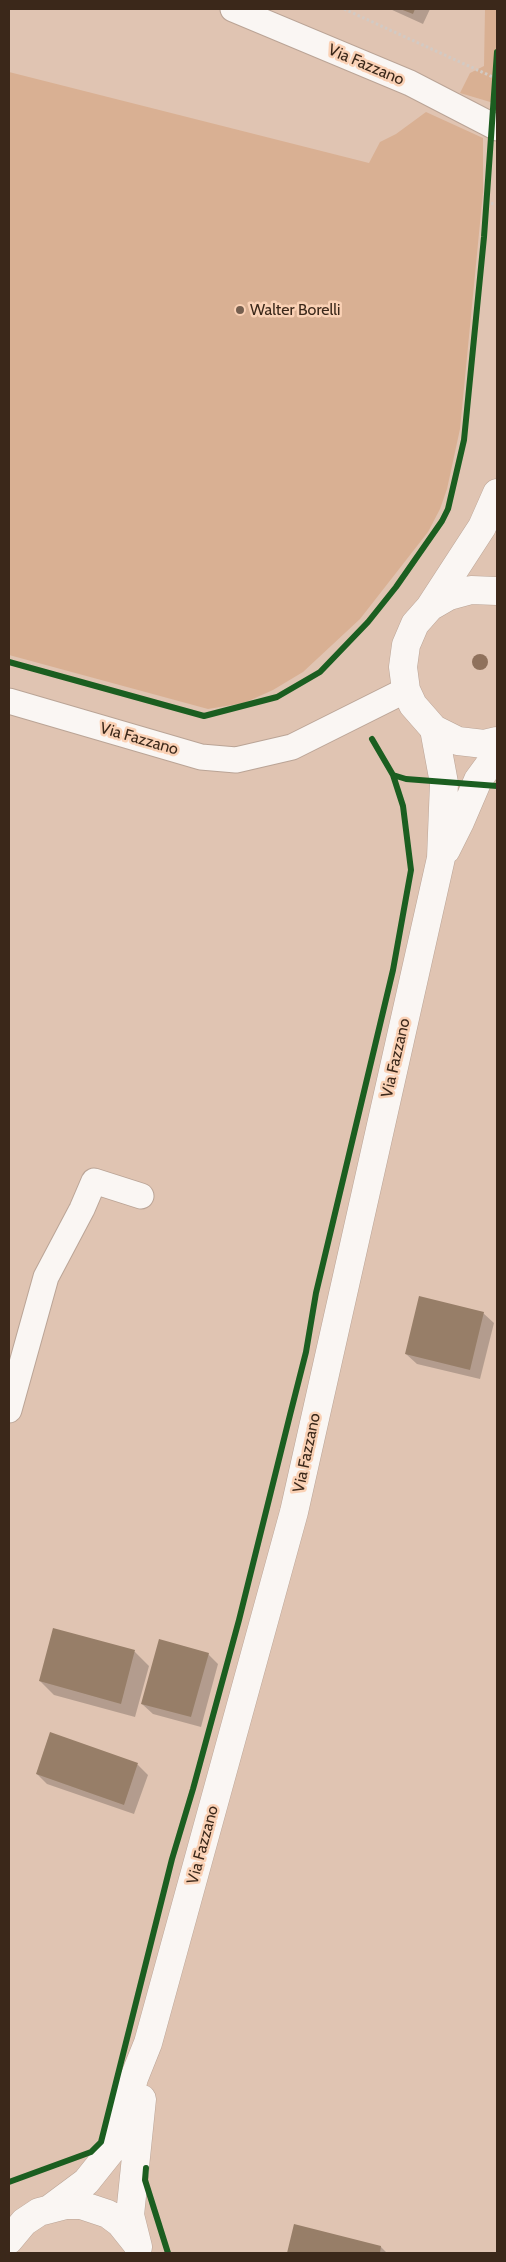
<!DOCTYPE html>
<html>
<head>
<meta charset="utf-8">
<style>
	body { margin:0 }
	#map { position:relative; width:506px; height:2262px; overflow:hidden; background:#e0c4b2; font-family:Cabin,sans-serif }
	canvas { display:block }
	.frame { position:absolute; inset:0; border:10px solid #3b281a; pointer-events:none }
</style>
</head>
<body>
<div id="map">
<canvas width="506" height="2262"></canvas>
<div class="frame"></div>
</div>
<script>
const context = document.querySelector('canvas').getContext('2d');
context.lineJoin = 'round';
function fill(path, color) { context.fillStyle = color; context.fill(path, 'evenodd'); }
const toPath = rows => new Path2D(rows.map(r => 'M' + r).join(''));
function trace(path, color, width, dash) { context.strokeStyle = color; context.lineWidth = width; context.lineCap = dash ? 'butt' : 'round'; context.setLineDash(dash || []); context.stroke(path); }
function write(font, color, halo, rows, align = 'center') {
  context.font = font + ' Cabin,sans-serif'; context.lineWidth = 5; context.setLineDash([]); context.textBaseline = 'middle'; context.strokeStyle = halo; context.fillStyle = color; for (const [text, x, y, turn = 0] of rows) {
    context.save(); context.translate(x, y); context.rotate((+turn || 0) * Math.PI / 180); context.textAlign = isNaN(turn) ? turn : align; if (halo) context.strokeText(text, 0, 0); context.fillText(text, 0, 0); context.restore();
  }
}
const green = toPath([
	[485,9,497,9,497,104,460,93,470,73,484,66],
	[9,72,369,163,380,142,396,134,426,112,483,138,483,192,460,429,447,489,440,509,428,532,360,619,303,672,273,690,244,703,208,709,9,655]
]);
const shadow = toPath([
	[390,9,430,9,423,24],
	[483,1313,494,1323,480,1379,417,1364,406,1354],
	[54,1630,135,1652,149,1666,135,1717,54,1695,40,1681],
	[208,1654,218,1664,201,1727,153,1714,142,1704],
	[51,1734,138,1765,148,1775,134,1814,47,1784,37,1774],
	[295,2225,381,2247,387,2253,288,2253]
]);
const building = toPath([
	[400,9,415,9,413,14],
	[419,1296,484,1312,470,1370,405,1354],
	[53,1628,135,1650,121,1704,39,1681],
	[159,1639,209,1653,191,1717,141,1704],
	[50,1732,138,1763,124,1805,36,1774],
	[294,2224,381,2246,380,2253,287,2253]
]);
const path = toPath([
	[344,9,495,78],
	[486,203,497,204]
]);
const minor = toPath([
	[233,9,410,83,497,128],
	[9,701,201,757,236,760,292,747,406,690],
	[9,1410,46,1277,82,1209,94,1181,141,1196]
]);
const tertiary = toPath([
	[497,591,471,590,449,596,430,607,415,624,406,645,403,667,406,690,413,705,434,729,458,741,484,744,497,741],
	[430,607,482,527,497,493],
	[446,850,460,822,478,780,497,754],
	[51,2208,86,2182,114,2147,120,2130,134,2078,148,2043,294,1512,441,858,444,783,434,729],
	[9,2240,24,2222,39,2212,66,2205,81,2205,108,2214,120,2223,136,2243],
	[138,2247,130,2215,142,2099]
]);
const cycleway = toPath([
	[9,662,204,716,277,697,320,672,368,622,396,587,442,521,448,509,464,440,484,237,497,52],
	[393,775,406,779,497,786],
	[146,2168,145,2180,168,2253],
	[9,2182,91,2152,101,2142,172,1859,193,1789,239,1620,290,1415,306,1352,316,1293,393,970,411,870,403,806,393,775,372,739]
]);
const trees = [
	[480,662]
];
const markers = [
	[240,310,5,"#755f4f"]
];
const streetNames = [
	["Via Fazzano",366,65,23],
	["Via Fazzano",139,739,16],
	["Via Fazzano",396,1058,-77],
	["Via Fazzano",307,1453,-78],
	["Via Fazzano",203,1845,-75]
];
const poiNames = [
	["Walter Borelli",250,310]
];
fill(green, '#d9b093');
fill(shadow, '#0003');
fill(building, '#977e68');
trace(minor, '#baa496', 27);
trace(tertiary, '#baa496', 29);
trace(path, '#d2cac4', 3, [2.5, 2.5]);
trace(minor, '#faf6f3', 25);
trace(tertiary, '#faf6f3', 28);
trace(cycleway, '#1b5e20', 6);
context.fillStyle = '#8f715c';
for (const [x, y] of trees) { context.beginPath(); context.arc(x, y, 8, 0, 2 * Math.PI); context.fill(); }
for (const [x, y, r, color] of markers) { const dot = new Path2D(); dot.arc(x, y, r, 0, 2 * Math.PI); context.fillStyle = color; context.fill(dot); trace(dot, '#fad1b5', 2); }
write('16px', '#3b281a', '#fad1b5', streetNames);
write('16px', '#3b281a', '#fad1b5', poiNames, 'left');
</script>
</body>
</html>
